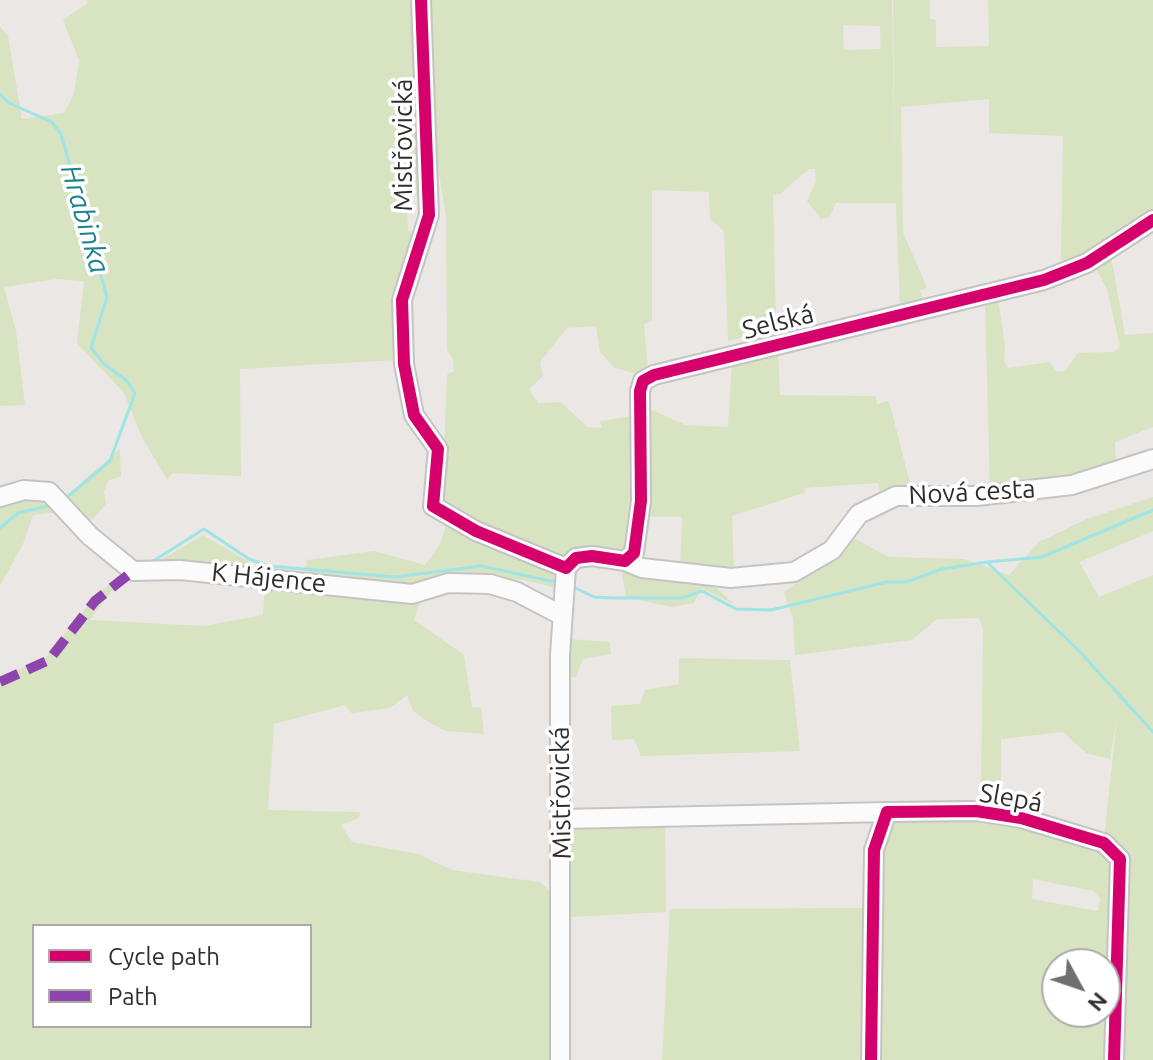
<!DOCTYPE html>
<html>
<head>
<meta charset="utf-8">
<style>
	body { margin:0 }
	#map { position:relative; width:1153px; height:1060px; overflow:hidden; background:#ebe7e5; font-family:Ubuntu,sans-serif }
	canvas { display:block }
	.legend { position:absolute; left:32px; top:924px; width:280px; height:104px; box-sizing:border-box; background:#fff; border:2px solid #ababab; margin:0; padding:10px 14px; list-style:none; font-size:24px; color:#2e2e2e }
	.legend li { display:flex; align-items:center; gap:16px; height:40px }
	.legend b { width:40px; border:2px solid #ababab }
	.north { position:absolute; left:1041px; top:948px; width:80px; height:80px; box-sizing:border-box; background:#fff; border:2px solid #ababab; border-radius:50%; rotate:130deg; font-size:22px; font-weight:700; line-height:32px; text-align:center; color:#2e2e2e }
	.north::after { content:''; display:block; margin:auto; width:28px; height:36px; background:#706f6e; clip-path:polygon(50% 0,100% 100%,50% 72%,0 100%) }
</style>
</head>
<body>
<div id="map">
<canvas width="1153" height="1060"></canvas>
<ul class="legend">
<li><b style="height:10px;background:#d6006c"></b>Cycle path</li>
<li><b style="height:10px;background:#8e44ad"></b>Path</li>
</ul>
<div class="north">N</div>
</div>
<script>
const context = document.querySelector('canvas').getContext('2d');
context.lineJoin = 'round';
function fill(path, color) { context.fillStyle = color; context.fill(path, 'evenodd'); }
const toPath = rows => new Path2D(rows.map(r => 'M' + r).join(''));
function trace(path, color, width, dash) { context.strokeStyle = color; context.lineWidth = width; context.lineCap = dash ? 'butt' : 'round'; context.setLineDash(dash || []); context.stroke(path); }
function write(font, color, halo, rows, align = 'center') {
  context.font = font + ' Ubuntu,sans-serif'; context.lineWidth = 7; context.setLineDash([]); context.textBaseline = 'middle'; context.strokeStyle = halo; context.fillStyle = color; for (const [text, x, y, turn = 0] of rows) {
    context.save(); context.translate(x, y); context.rotate((+turn || 0) * Math.PI / 180); context.textAlign = isNaN(turn) ? turn : align; if (halo) context.strokeText(text, 0, 0); context.fillText(text, 0, 0); context.restore();
  }
}
const green = toPath([
	[87,0,416,0,423,199,417,195,410,198,407,212,408,230,412,233,420,227,397,360,240,369,241,476,173,473,167,480,142,437,124,393,77,343,84,281,57,279,4,287,16,331,25,405,0,406,0,27,8,36,22,119,64,113,74,94,79,60,63,20,88,3],
	[430,0,892,0,895,181,893,0,930,0,930,19,936,20,936,47,989,46,988,0,1153,0,1153,210,1066,263,1061,259,1063,136,989,133,989,99,901,107,903,233,927,287,920,290,923,302,900,308,896,203,836,203,830,217,821,219,807,201,816,181,815,169,809,169,780,194,773,195,776,329,728,341,724,231,710,219,709,192,652,190,652,321,644,324,648,371,633,373,615,368,600,352,596,326,567,328,540,362,543,376,529,389,538,403,561,402,587,427,602,428,600,421,632,416,631,526,625,535,631,539,626,549,583,548,565,554,557,572,557,588,524,580,453,574,416,588,305,576,307,560,374,551,425,565,439,546,447,523,442,503,447,375,454,371,453,359,447,350,446,217,438,167],
	[843,25,880,26,881,49,844,50],
	[1111,256,1125,335,1153,333,1153,427,1115,442,1116,468,990,491,985,302,998,299,1005,345,1004,361,1008,368,1050,362,1056,371,1065,371,1078,353,1114,352,1120,346,1107,289,1095,267],
	[778,350,780,395,876,396,877,404,889,401,912,491,880,494,878,483,806,488,804,493,732,516,734,574,680,570,682,517,646,517,647,408,686,425,728,427,732,362],
	[120,449,121,476,108,481,104,492,106,504,90,522,68,500,83,481],
	[29,497,44,498,58,512,33,515,23,544,0,586,0,506],
	[1153,497,1153,531,1079,562,1099,597,1153,575,1153,1060,1119,1060,1126,882,1104,839,1117,718,1110,759,1086,753,1063,732,1001,739,1001,798,981,797,983,629,979,618,937,619,912,640,795,655,793,618,784,592,855,539,889,557,964,559,1009,575,1039,542,1087,519],
	[203,535,254,565,254,571,147,568],
	[629,569,710,582,734,604,701,588,694,603,672,607,626,597,622,574],
	[122,573,132,576,110,593,90,620,204,626,263,615,265,584,421,600,414,620,464,655,472,707,481,707,484,734,446,731,430,723,413,711,407,695,390,708,351,713,345,705,274,724,268,810,360,812,359,818,341,825,352,842,418,854,452,870,539,882,548,889,553,896,555,916,550,1060,0,1060,0,678,45,658,94,598],
	[34,926,310,926,310,1026,34,1026],
	[568,639,610,642,611,654,583,659,576,677,569,678],
	[679,658,790,660,800,751,641,756,634,739,612,740,611,706,640,704,645,690,679,684],
	[981,817,1102,852,1109,858,1116,873,1107,1060,882,1060,882,1024,877,1012,880,847,886,830,896,820],
	[1033,879,1093,891,1100,898,1098,911,1032,899],
	[1057,964,1105,964,1105,1012,1057,1012],
	[665,824,666,912,570,917,571,833,574,829,589,825],
	[867,908,865,1060,662,1060,670,909]
]);
const stream = toPath([
	[0,94,9,103,52,122,61,134,107,297,91,348,104,364,127,381,135,393,110,461,66,498],
	[0,528,18,513,52,505],
	[987,562,1042,557,1153,510],
	[150,563,204,529,249,559,269,566,395,577,481,566,560,583],
	[571,586,594,597,612,598,682,598,702,591,736,609,771,610,887,582,906,582,942,569,987,562,1080,652,1153,732]
]);
const minor = toPath([
	[421,0,429,215,402,300,404,364,414,415,438,449,433,506,476,531,566,568],
	[0,497,24,490,49,492,90,536,133,571,180,570,412,594,448,583,490,584,517,592,561,615],
	[625,561,642,568,731,578,794,572,832,550,859,514,896,496,977,496,1072,485,1153,459],
	[566,568,576,558,592,556,625,561,634,553,641,501,640,391,643,381,654,375,1044,280,1087,263,1153,220],
	[562,819,887,812],
	[560,1060,560,655,566,568],
	[871,1060,874,850,887,812,976,811,1021,818,1104,843,1120,859,1114,1060]
]);
const quiet = toPath([
	[0,682,49,660,95,601,133,571]
]);
const cycleway = toPath([
	[421,0,429,215,402,300,404,364,414,415,438,449,433,506,476,531,566,568,576,558,592,556,625,561,634,553,641,501,640,391,643,381,654,375,1044,280,1087,263,1153,220],
	[871,1060,874,850,887,812,976,811,1021,818,1104,843,1120,859,1114,1060]
]);
const streetNames = [
	["Mistřovická",403,145,-90],
	["Selská",778,322,-14],
	["Nová cesta",972,492,-3],
	["K Hájence",269,578,6],
	["Mistřovická",561,793,-91],
	["Slepá",1011,798,10]
];
const waterNames = [
	["Hrabinka",85,219,74]
];
fill(green, '#d7e3c1');
trace(stream, '#9fe4e6', 3);
trace(minor, '#c5c4c5', 22);
trace(minor, '#fcfbfb', 18);
trace(quiet, '#8e44ad', 10, [20, 10]);
trace(cycleway, '#d6006c', 12);
write('26px', '#2e2e2e', '#fff', streetNames);
write('italic 28px', '#19828f', '#fff', waterNames);
</script>
</body>
</html>
